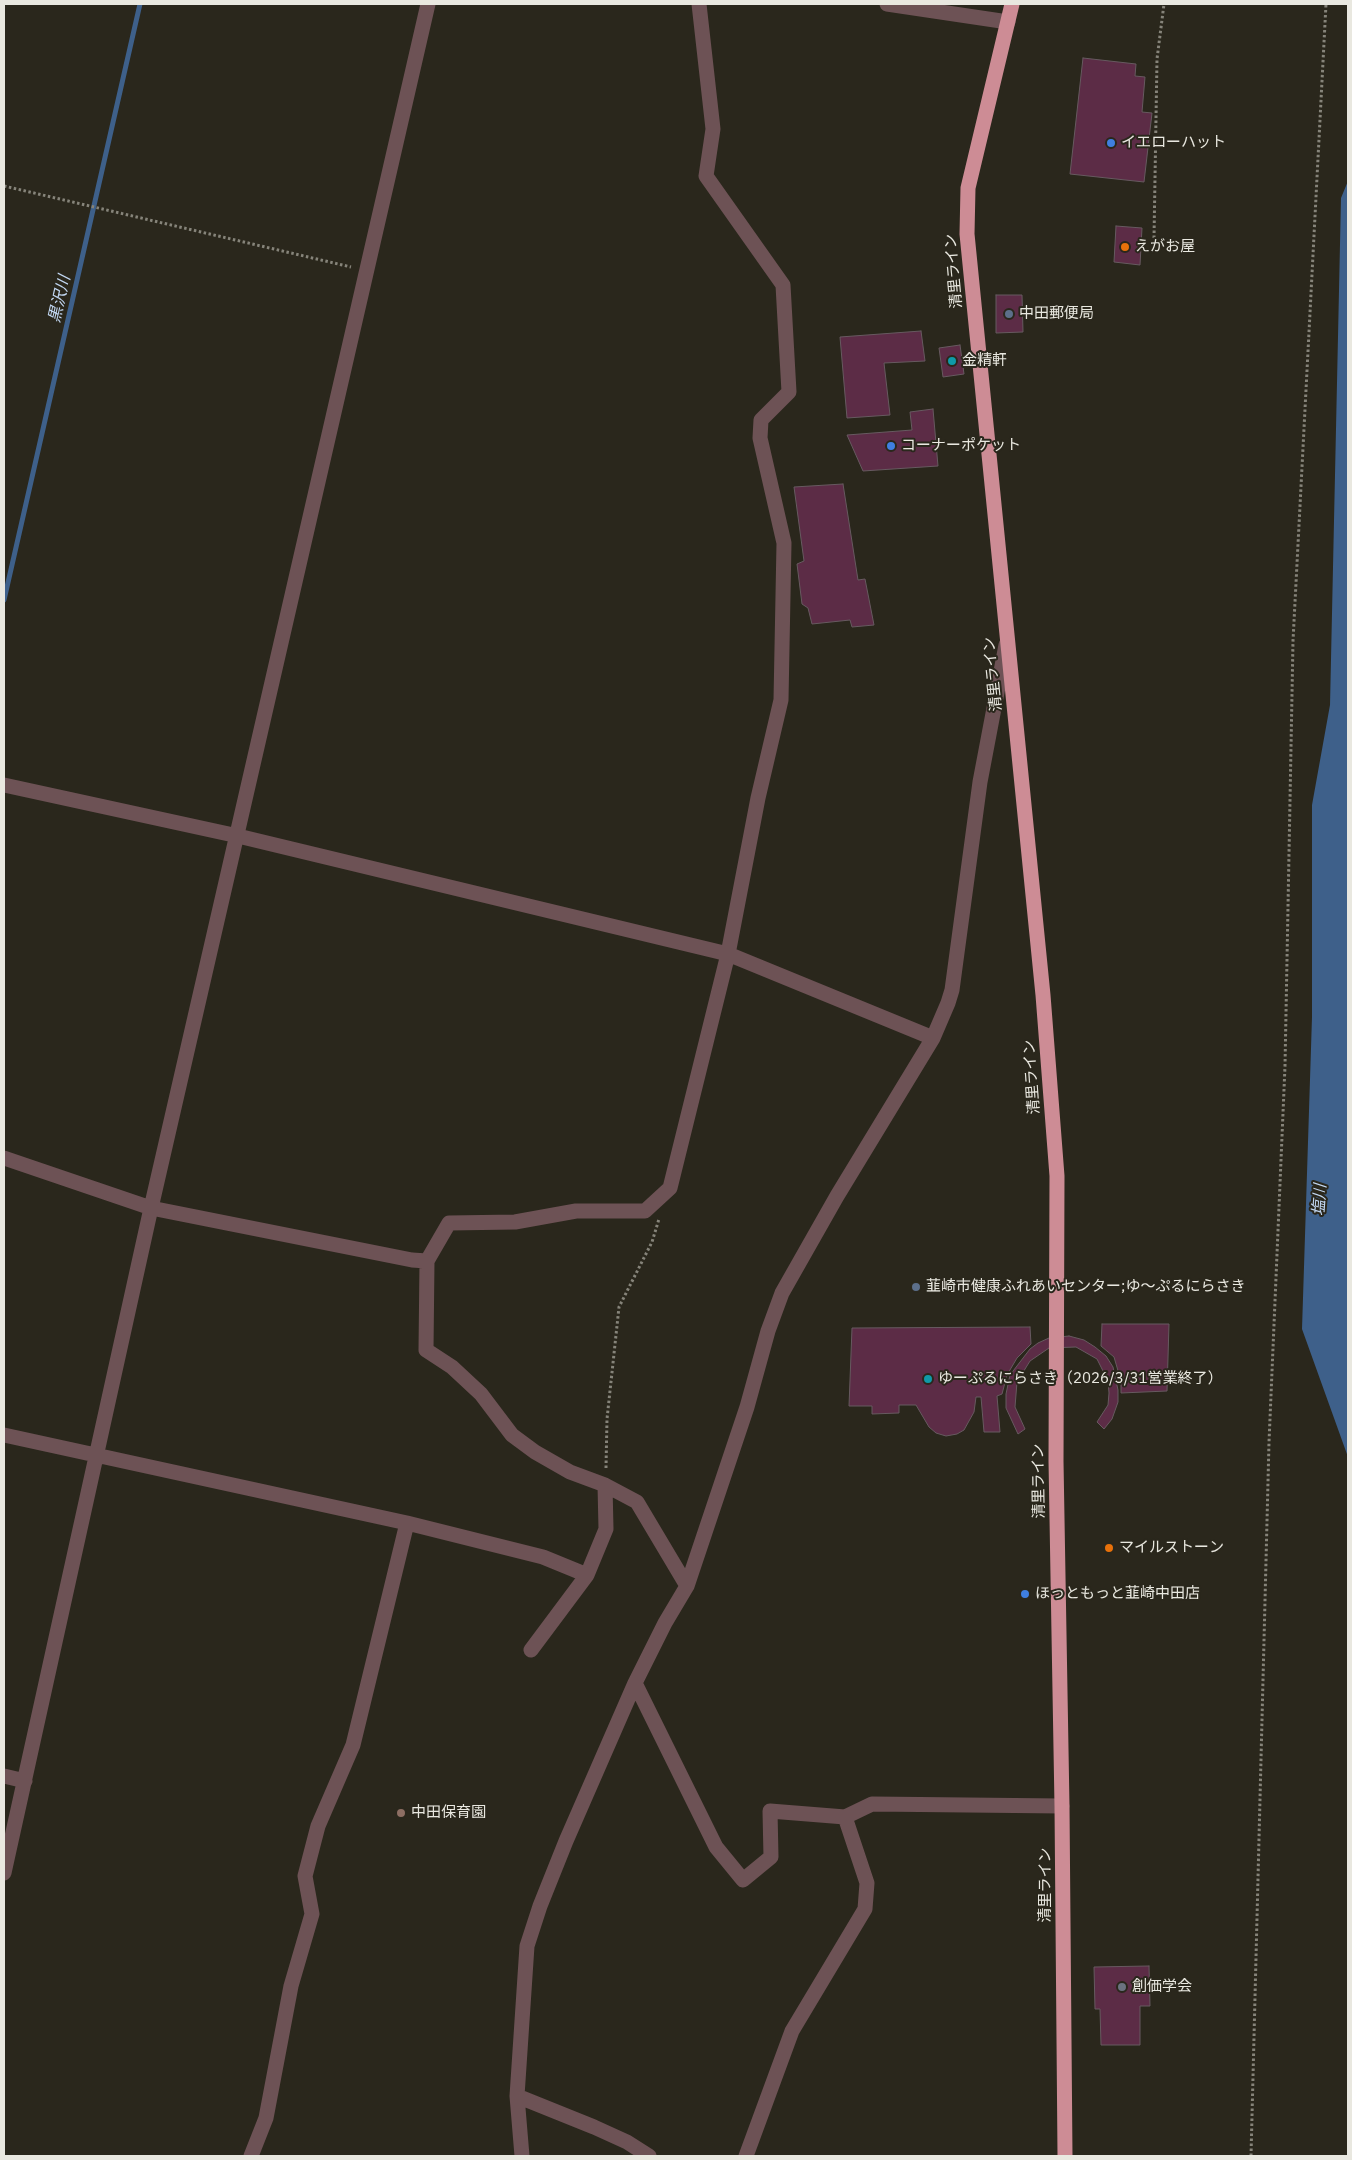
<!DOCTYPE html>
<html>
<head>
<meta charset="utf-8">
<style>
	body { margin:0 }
	#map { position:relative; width:1352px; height:2160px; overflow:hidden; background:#2a271c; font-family:"IBM Plex Sans",sans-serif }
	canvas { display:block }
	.frame { position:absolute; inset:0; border:5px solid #e9e8e0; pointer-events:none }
</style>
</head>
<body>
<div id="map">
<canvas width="1352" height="2160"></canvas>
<div class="frame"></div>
</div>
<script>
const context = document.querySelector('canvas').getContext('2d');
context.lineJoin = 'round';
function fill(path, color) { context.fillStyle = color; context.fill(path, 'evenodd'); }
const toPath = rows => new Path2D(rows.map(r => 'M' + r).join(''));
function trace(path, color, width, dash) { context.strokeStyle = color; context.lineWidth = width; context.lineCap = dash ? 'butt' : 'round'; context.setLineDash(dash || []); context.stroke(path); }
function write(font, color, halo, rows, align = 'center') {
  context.font = font + ' "IBM Plex Sans","Noto Sans JP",sans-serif'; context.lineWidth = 4; context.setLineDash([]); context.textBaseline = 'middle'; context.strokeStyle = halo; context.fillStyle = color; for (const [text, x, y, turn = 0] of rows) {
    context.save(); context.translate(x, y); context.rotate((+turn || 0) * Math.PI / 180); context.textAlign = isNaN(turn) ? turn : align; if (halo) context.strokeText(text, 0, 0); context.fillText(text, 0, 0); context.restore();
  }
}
const water = toPath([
	[1348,181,1348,1457,1302,1329,1312,1017,1312,805,1330,705,1341,198]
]);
const stream = toPath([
	[4,600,140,4]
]);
const building = toPath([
	[1083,58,1136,64,1135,76,1145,77,1142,112,1152,113,1144,182,1070,174,1083,58],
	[1116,226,1142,228,1140,265,1114,262,1116,226],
	[996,295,1022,295,1023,332,996,333,996,295],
	[921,331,925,361,884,363,890,415,847,418,840,337,921,331],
	[960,345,964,374,943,377,939,348,960,345],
	[933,409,938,466,863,471,847,435,912,430,910,412,933,409],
	[843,484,858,580,865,579,874,625,852,627,850,620,812,624,808,608,802,604,797,564,804,561,794,487,843,484],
	[1102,1324,1169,1324,1167,1391,1121,1393,1121,1381,1114,1357,1101,1346,1102,1324],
	[1030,1327,1031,1344,1017,1358,1007,1375,1002,1394,997,1396,1000,1432,984,1432,981,1397,976,1397,974,1412,964,1430,957,1434,946,1436,936,1433,929,1427,916,1405,899,1405,899,1413,872,1414,872,1406,849,1406,852,1328,1030,1327],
	[1069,1336,1084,1340,1095,1347,1106,1356,1113,1367,1118,1390,1118,1402,1112,1419,1104,1429,1097,1422,1108,1405,1109,1393,1108,1381,1097,1359,1076,1347,1049,1348,1030,1361,1017,1382,1015,1407,1025,1429,1018,1434,1006,1408,1006,1394,1010,1375,1030,1349,1038,1343,1049,1338,1069,1336],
	[1149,1966,1150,2006,1140,2006,1140,2045,1101,2045,1100,2009,1095,2009,1094,1967,1149,1966]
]);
const path = toPath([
	[4,186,351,267],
	[1154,238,1157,59,1164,4],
	[606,1468,607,1419,619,1307,652,1242,659,1219],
	[1251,2156,1269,1442,1285,1066,1293,641,1326,4]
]);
const minor = toPath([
	[887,4,1008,22],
	[4,785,238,836,728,954,933,1038],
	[4,1158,151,1208,412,1260,427,1261,426,1350,452,1367,481,1394,512,1435,535,1452,570,1472,605,1485,637,1502,687,1586],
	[427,1261,449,1223,515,1222,576,1211,645,1211,670,1188,728,954,758,798,781,700,784,543,760,438,761,420,789,392,783,285,706,176,713,129,699,4],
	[4,1435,407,1523,543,1557,587,1575],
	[531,1650,587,1575,606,1529,605,1485],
	[635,1683,716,1847,743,1880,771,1857,770,1811,845,1817,872,1804,1062,1806],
	[4,1776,25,1781],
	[4,1873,151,1208,428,4],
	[517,2096,594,2127,627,2142,649,2156],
	[251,2156,266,2118,291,1986,312,1914,305,1876,318,1826,353,1745,407,1523],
	[522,2156,517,2096,527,1946,540,1906,566,1841,635,1683,665,1623,687,1586,747,1407,768,1331,782,1293,837,1196,933,1038,948,1003,952,990,980,782,1006,645],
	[746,2156,792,2031,865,1909,867,1883,845,1817]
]);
const highway = toPath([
	[1012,4,968,188,967,234,1043,995,1057,1176,1056,1461,1062,1806,1065,2156]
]);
const markers = [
	[1111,143,5,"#3f7fe0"],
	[1125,247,5,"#e8710a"],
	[1009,314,5,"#5c6f8a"],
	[952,361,5,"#0f9aa8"],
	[891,446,5,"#3f7fe0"],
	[916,1287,5,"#5c6f8a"],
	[928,1379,5,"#0f9aa8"],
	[1109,1548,5,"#e8710a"],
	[1025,1594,5,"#3f7fe0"],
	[401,1813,5,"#8d6e63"],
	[1122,1987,5,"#6b7280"]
];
const poiNames = [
	["イエローハット",1121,143],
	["えがお屋",1135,247],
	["中田郵便局",1019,314],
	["金精軒",962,361],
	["コーナーポケット",901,446],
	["韮崎市健康ふれあいセンター;ゆ～ぷるにらさき",926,1287],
	["ゆーぷるにらさき（2026/3/31営業終了）",938,1379],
	["マイルストーン",1119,1548],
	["ほっともっと韮崎中田店",1035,1594],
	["中田保育園",411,1813],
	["創価学会",1132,1987]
];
const streetNames = [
	["清里ライン",954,271,-95],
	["清里ライン",993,674,-96],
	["清里ライン",1032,1077,-94],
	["清里ライン",1039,1481,-91],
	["清里ライン",1046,1885,-90]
];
const waterNames = [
	["黒沢川",60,299,-77],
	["塩川",1320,1200,-86]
];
fill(water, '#3e608a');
trace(stream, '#3e608a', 5);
fill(building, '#5c2c46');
trace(building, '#675a60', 1);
trace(path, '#86847a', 3, [2.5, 2.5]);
trace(minor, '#6d5255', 15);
trace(highway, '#cd8c95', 15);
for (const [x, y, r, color] of markers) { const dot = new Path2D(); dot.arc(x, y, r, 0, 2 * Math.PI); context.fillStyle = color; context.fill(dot); trace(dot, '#2a271c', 2); }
write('15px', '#e9e8e0', '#2a271c', poiNames, 'left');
write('15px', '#e9e8e0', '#2a271c', streetNames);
write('italic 16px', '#c2d7f2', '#2a271c', waterNames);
</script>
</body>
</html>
